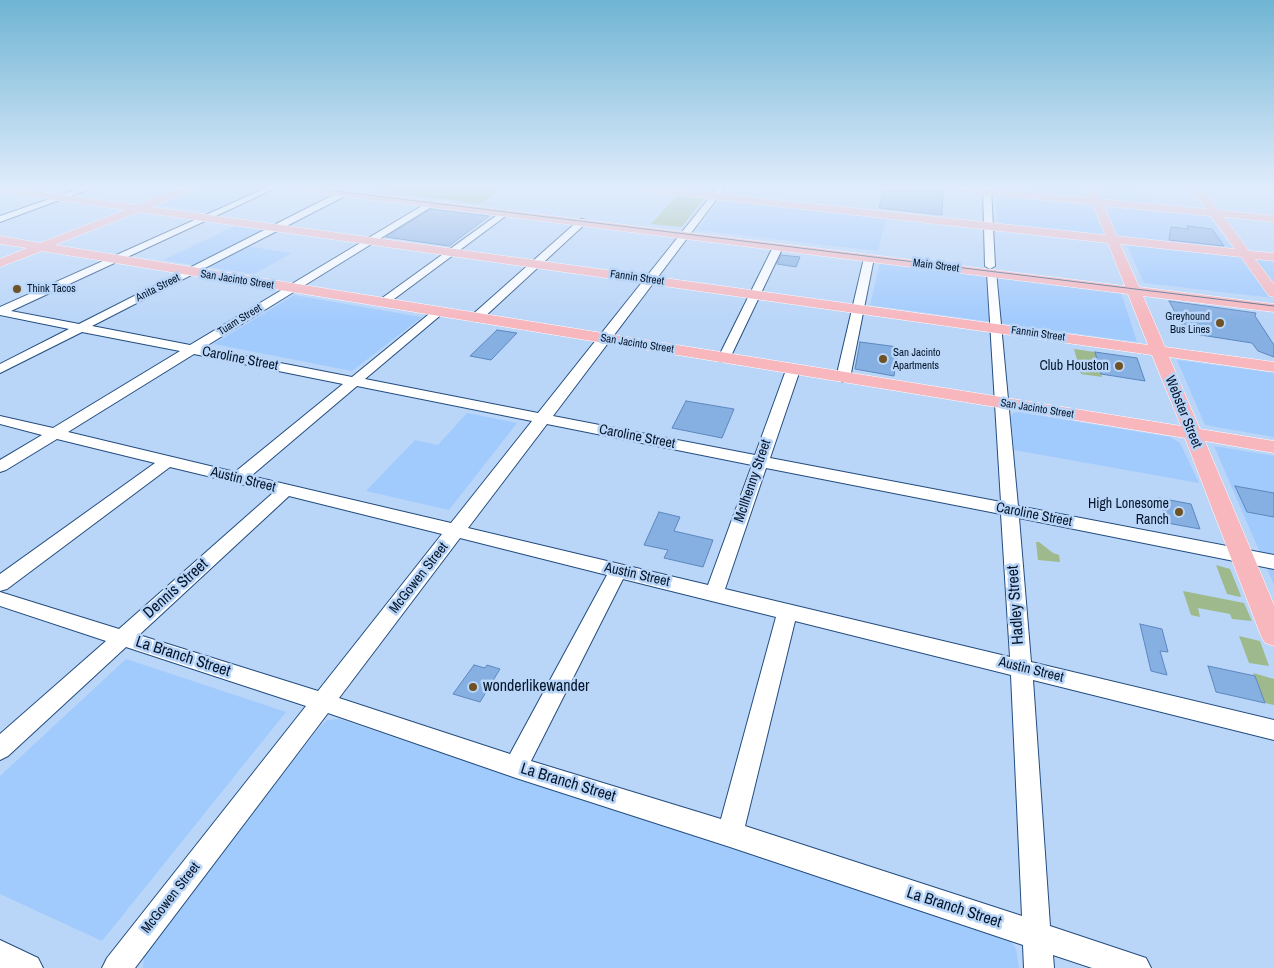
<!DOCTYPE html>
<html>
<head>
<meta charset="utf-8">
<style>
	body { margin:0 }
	canvas { display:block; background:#b9d5f8 }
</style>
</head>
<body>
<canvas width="1274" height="968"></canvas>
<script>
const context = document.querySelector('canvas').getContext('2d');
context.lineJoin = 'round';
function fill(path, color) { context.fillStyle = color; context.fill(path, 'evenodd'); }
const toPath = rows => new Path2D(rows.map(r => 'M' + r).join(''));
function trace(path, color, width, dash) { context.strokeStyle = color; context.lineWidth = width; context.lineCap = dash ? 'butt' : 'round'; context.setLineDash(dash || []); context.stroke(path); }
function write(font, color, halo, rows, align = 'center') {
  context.font = font + ' "Archivo Narrow",sans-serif'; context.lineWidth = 5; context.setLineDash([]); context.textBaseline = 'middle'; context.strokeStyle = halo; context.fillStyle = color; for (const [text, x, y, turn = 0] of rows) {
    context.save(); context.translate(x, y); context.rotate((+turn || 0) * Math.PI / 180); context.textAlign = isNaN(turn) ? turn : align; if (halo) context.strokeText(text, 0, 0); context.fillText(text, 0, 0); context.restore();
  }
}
const built = toPath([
	[200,188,266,188,211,212,159,205],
	[995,188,1140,188,1151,204,995,189],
	[995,194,1207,215,1240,257,1274,261,1274,298,1144,283,1123,237,998,224],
	[721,198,887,216,878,251,697,230],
	[235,226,264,230,238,245,292,253,254,274,163,260],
	[880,262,1121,292,1137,342,870,305],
	[294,295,421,317,422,317,352,371,214,344],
	[1177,360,1274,373,1274,437,1205,425],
	[1017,412,1170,437,1180,443,1199,483,1014,450,1011,417,1013,413],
	[467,413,517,423,449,510,366,491,415,440,438,445],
	[1214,446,1274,456,1274,585],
	[126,659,286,712,102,941,0,894,0,776],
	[339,719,999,937,1011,942,1016,949,1019,968,143,968,144,956,151,941,320,727,327,720]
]);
const green = toPath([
	[359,188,503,188,480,204],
	[678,194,705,197,682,227,651,224],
	[1074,349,1095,352,1102,377,1081,374],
	[1036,542,1039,542,1053,553,1059,555,1060,562,1038,560],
	[1216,565,1230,569,1241,596,1240,597,1227,594],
	[1183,591,1244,603,1252,621,1232,619,1230,614,1198,608,1200,617,1191,615],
	[1239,636,1260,641,1269,666,1249,663],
	[1253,673,1274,679,1274,705,1265,703]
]);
const building = toPath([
	[884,188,911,188,943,191,942,215,879,208,884,188],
	[431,209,489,216,449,246,386,237,431,209],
	[1187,226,1212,229,1224,246,1169,240,1171,227,1189,229,1187,226],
	[781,255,800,257,796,267,777,264,781,255],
	[1169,301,1256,313,1255,316,1274,345,1274,357,1258,351,1252,343,1188,333,1185,331,1169,301],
	[497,330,517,333,491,360,470,356,497,330],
	[860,342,898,347,894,376,855,369,860,342],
	[1095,352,1137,358,1145,381,1101,374,1095,352],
	[686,401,734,409,722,438,672,428,686,401],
	[1235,486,1274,493,1274,517,1247,512,1235,486],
	[1159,498,1191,504,1200,529,1167,523,1159,498],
	[659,512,680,517,674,531,713,540,703,567,664,558,668,550,644,545,659,512],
	[1140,624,1162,629,1168,652,1160,651,1167,675,1151,671,1140,624],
	[474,665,485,668,487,665,500,669,480,702,453,694,474,665],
	[1208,666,1255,676,1265,703,1216,692,1208,666]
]);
const minor = toPath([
	[81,188,92,188,0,222,0,216,81,188],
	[266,188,276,188,11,311,79,324,341,191,347,191,347,195,92,326,190,345,430,201,433,202,433,206,203,348,352,377,434,310,438,309,442,310,444,312,442,314,365,379,538,413,717,188,725,188,553,416,755,455,786,370,793,366,800,370,770,458,1001,502,987,273,988,271,996,271,1018,506,1274,555,1274,569,1019,518,1031,662,1274,720,1274,740,1033,680,1050,926,1146,958,1151,968,1092,968,1053,955,1054,968,1024,968,1023,945,730,847,516,778,328,713,135,968,102,968,107,958,306,706,126,647,8,756,0,760,0,734,106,641,0,606,0,592,119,629,274,492,170,467,7,589,0,591,0,574,155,463,57,439,6,470,0,472,0,460,42,435,0,424,0,416,53,428,180,351,82,332,0,373,0,364,69,329,0,315,0,307,266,188],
	[194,354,343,384,235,472,68,432,194,354],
	[357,386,532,421,451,523,251,476,357,386],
	[547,424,752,465,708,585,468,528,547,424],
	[766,468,1001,514,1010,657,725,589,766,468],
	[289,496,442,534,318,691,139,635,289,496],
	[460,538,607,575,510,754,339,698,460,538],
	[623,579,776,617,721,819,531,761,623,579],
	[795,621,1011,675,1022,916,745,826,795,621],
	[983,188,991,188,995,266,990,269,985,266,983,188],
	[504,210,509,213,507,215,386,305,378,305,376,303,378,301,504,210],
	[582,219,585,220,585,224,480,321,472,321,470,318,472,315,579,220,582,219],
	[778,244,783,247,730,358,724,362,719,361,718,358,773,247,778,244],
	[869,255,874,258,850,378,843,382,836,378,864,258,869,255],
	[0,940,38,958,43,968,0,968,0,940]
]);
const major = toPath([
	[0,188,14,188,137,205,180,188,194,188,193,190,151,207,1148,345,1128,294,300,191,295,188,324,188,1125,286,1108,243,638,191,633,188,665,188,1105,235,1093,205,952,191,947,188,982,188,1090,198,1086,188,1096,188,1101,199,1206,209,1191,188,1201,188,1218,210,1274,216,1274,222,1224,217,1249,251,1274,253,1274,261,1255,259,1274,284,1274,297,1269,296,1241,257,1120,244,1139,287,1274,304,1274,312,1143,296,1165,347,1274,362,1274,372,1169,357,1200,429,1274,441,1274,453,1205,441,1274,605,1274,646,1265,643,1261,636,1185,438,42,251,0,267,0,259,27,248,0,244,0,236,40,243,125,210,0,192,0,188],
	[1104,206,1211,216,1235,249,1117,236,1104,206],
	[139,212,1152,355,1181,426,55,245,139,212],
	[1264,188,1274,188,1274,191,1265,190,1264,188]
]);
const tram = toPath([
	[310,188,1274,306]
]);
const markers = [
	[17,289,5,"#6f5126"],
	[1220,323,5,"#6f5126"],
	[883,359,5,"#6f5126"],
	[1119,366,5,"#6f5126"],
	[1179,512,5,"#6f5126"],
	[473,687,5,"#6f5126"]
];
const farStreetnames = [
	["Main Street",936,266,7],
	["Fannin Street",637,278,8],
	["San Jacinto Street",237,280,9],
	["Anita Street",158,288,-27],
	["Tuam Street",240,320,-32],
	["Fannin Street",1038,334,8],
	["San Jacinto Street",637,344,9],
	["San Jacinto Street",1037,409,9]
];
const farPoinames = [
	["Think Tacos",27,289],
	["Greyhound",1210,317,"right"],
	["Bus Lines",1210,330,"right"],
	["San Jacinto",893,353],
	["Apartments",893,366]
];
const streetNames = [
	["Caroline Street",240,359,11],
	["Webster Street",1183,412,68],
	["Caroline Street",637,437,11],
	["Austin Street",243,480,14],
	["McIlhenny Street",753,481,-71],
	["Caroline Street",1034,515,11],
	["Austin Street",637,575,13],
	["McGowen Street",419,578,-52],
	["Austin Street",1031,670,14],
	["McGowen Street",171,898,-52]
];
const poiNames = [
	["Club Houston",1109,366],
	["High Lonesome",1169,504],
	["Ranch",1169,520]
];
const nearStreetnames = [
	["Dennis Street",176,589,-42],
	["Hadley Street",1016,605,-94],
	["La Branch Street",183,657,18],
	["La Branch Street",568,783,17],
	["La Branch Street",954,908,18]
];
const nearPoinames = [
	["wonderlikewander",483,687]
];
fill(built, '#a1cafd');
fill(green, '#9eba8d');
fill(building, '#86afe2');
trace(building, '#5c88bf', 1);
trace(minor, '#234d7f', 2);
trace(major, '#fff', 1);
fill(minor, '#fff');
fill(major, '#f8b6bd');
trace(tram, '#566c87', 1);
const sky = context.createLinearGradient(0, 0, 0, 323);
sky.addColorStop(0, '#6fb4d3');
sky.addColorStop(0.58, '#e0ecfc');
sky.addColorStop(1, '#e0ecfc00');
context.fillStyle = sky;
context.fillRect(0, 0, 1274, 323);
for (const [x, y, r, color] of markers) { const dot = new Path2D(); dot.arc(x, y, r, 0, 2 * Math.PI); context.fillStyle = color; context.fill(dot); trace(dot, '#b9d5f8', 2); }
write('11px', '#05162b', '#b9d5f8', farStreetnames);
write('11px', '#05162b', '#b9d5f8', farPoinames, 'left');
write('14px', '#05162b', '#b9d5f8', streetNames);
write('14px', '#05162b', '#b9d5f8', poiNames, 'right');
write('16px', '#05162b', '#b9d5f8', nearStreetnames);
write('16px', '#05162b', '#b9d5f8', nearPoinames, 'left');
</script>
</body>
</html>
